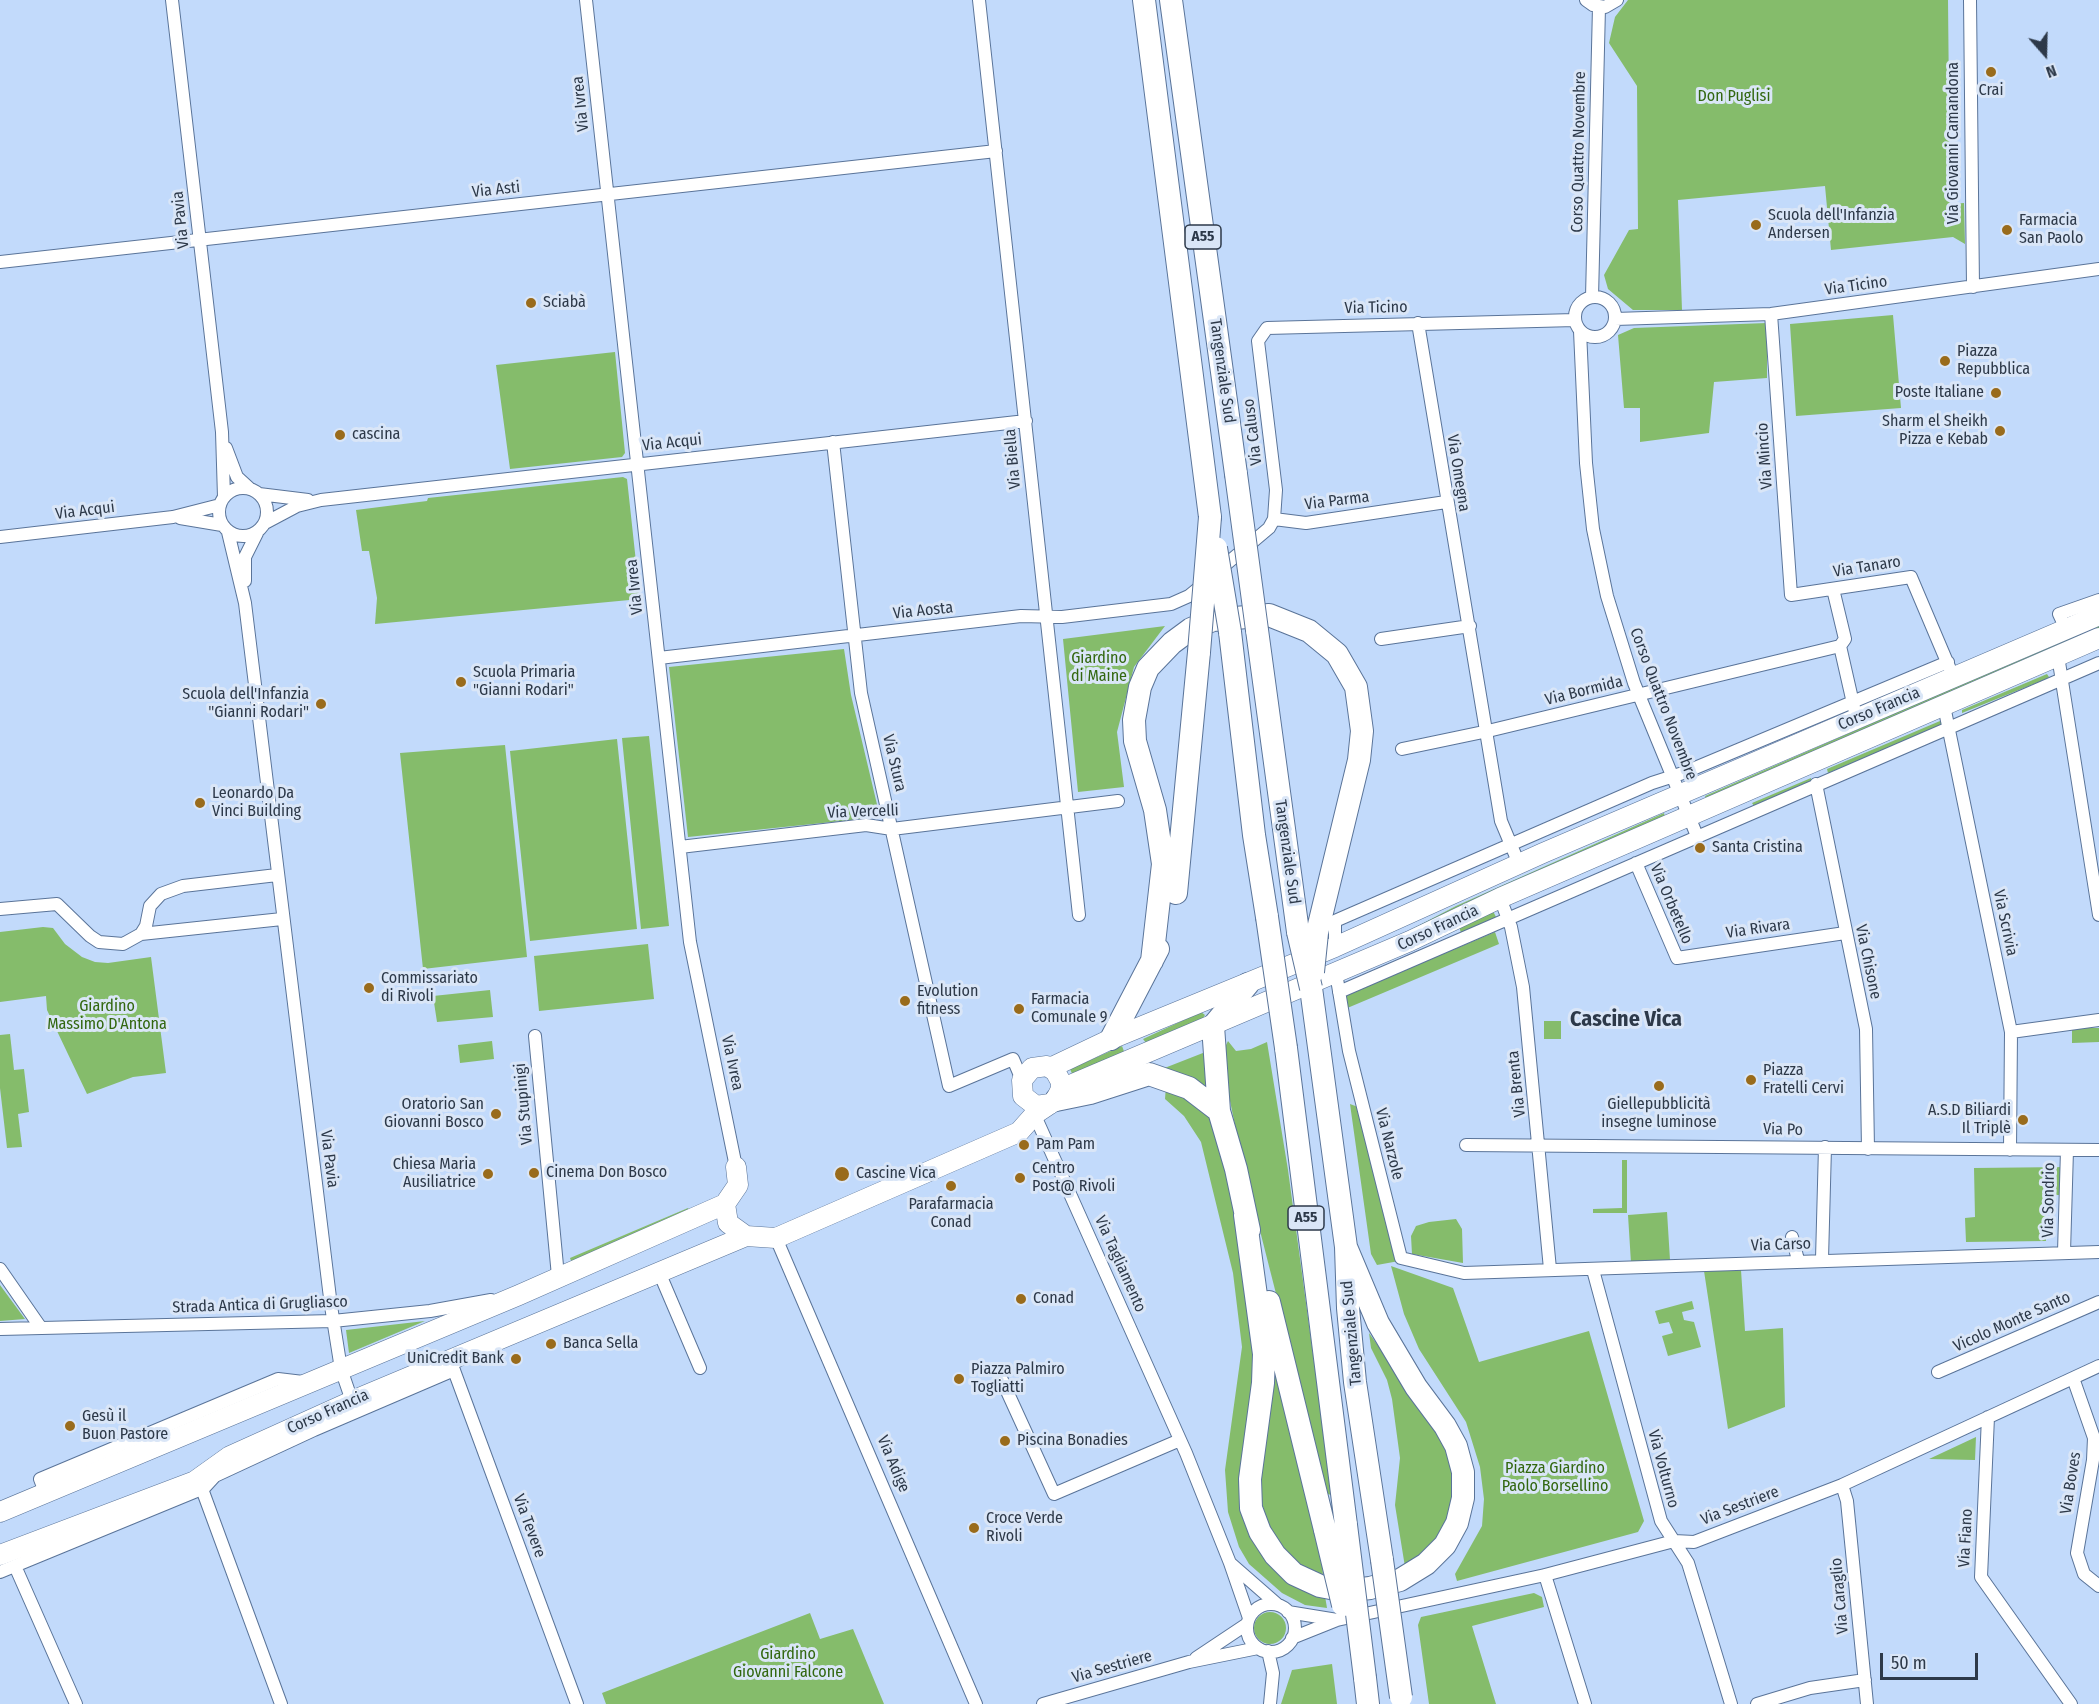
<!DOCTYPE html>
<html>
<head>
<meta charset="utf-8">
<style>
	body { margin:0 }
	#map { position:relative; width:2099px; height:1704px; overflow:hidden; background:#c2dafb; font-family:"Fira Sans Condensed",sans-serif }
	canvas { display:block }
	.north { position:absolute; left:2015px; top:24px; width:60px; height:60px; -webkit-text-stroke:4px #dae6f7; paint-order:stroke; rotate:160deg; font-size:16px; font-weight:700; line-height:24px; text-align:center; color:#2d3949 }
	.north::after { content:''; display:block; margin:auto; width:21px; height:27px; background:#2d3949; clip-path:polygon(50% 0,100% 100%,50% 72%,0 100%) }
	.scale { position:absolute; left:1880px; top:1653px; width:98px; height:27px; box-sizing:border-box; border:3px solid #2d3949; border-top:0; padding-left:8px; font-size:18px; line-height:21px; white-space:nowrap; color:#2d3949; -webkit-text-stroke:4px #dae6f7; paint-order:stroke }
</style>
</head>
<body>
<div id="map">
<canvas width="2099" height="1704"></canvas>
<div class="north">N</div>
<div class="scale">50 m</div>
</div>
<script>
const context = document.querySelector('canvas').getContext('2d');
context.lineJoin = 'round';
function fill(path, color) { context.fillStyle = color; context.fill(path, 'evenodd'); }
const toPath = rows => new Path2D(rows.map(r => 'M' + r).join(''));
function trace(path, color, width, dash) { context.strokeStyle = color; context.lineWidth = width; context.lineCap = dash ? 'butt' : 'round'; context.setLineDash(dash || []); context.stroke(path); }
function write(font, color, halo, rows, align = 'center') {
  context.font = font + ' "Fira Sans Condensed",sans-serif'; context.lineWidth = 6; context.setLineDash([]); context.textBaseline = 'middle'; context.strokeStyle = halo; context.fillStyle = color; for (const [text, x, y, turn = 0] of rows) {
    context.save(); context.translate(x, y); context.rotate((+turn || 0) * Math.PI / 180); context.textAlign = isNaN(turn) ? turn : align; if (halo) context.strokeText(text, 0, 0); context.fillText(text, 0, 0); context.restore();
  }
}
const green = toPath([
	[1628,0,1948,0,1950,204,1964,203,1965,244,1953,237,1831,250,1825,186,1678,200,1682,310,1633,310,1608,289,1604,275,1629,230,1638,229,1637,86,1609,43,1615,17],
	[1893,315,1901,408,1796,416,1790,324],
	[1767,323,1767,378,1714,382,1709,433,1640,442,1640,408,1624,408,1618,335,1634,328],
	[615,352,625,453,622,457,510,469,496,365],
	[623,477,627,479,640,599,375,624,377,598,369,551,362,551,356,510,427,501,428,498],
	[2099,624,2099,628,1946,695,1706,799,1705,796],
	[1165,626,1134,667,1117,732,1124,787,1078,792,1063,639],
	[844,649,851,695,880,817,688,837,669,667],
	[2047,674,2049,677,2046,679,1962,713,1962,710],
	[1940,721,1943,721,1943,725,1828,773,1827,769],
	[649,736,669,926,641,929,622,738],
	[617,739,637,929,530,941,510,751],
	[505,745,527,957,423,969,400,753],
	[1811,778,1811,781,1754,806,1752,803],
	[1664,813,1665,817,1409,935,1253,998,1408,931,1456,906],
	[1493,911,1499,923,1463,938,1459,927],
	[43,927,53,928,65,944,82,957,95,962,108,963,151,957,166,1073,133,1077,87,1094,47,1010,46,996,0,1002,0,932],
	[1495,932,1499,944,1345,1009,1341,997],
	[648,944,654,999,539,1011,534,956],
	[490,990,493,1017,437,1022,433,996],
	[1201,1012,1205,1015,1201,1021,1146,1043,1143,1039],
	[1544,1021,1561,1021,1561,1039,1544,1039],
	[2072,1028,2099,1028,2099,1042,2072,1043],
	[10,1034,14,1070,24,1069,29,1112,18,1114,22,1147,7,1148,0,1088,0,1035],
	[492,1041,494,1059,460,1063,458,1045],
	[1228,1041,1236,1051,1251,1049,1267,1042,1288,1170,1332,1495,1327,1494,1243,1164,1223,1067,1224,1049],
	[1122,1046,1125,1054,1073,1076,1070,1069],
	[1208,1051,1210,1084,1205,1088,1162,1069],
	[1166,1086,1206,1109,1221,1132,1257,1354,1244,1508,1325,1596,1327,1608,1305,1605,1282,1593,1249,1564,1239,1547,1228,1512,1225,1470,1242,1347,1233,1273,1201,1142,1184,1116,1165,1099],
	[1350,1104,1358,1107,1399,1261,1377,1265,1371,1254],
	[1622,1160,1627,1160,1627,1213,1593,1213,1593,1209,1622,1208],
	[2066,1167,2066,1195,2046,1195,2046,1241,1966,1242,1965,1218,1975,1217,1974,1168],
	[688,1208,691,1214,573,1266,570,1258],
	[1667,1212,1670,1260,1631,1263,1628,1215],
	[1456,1219,1462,1229,1463,1263,1412,1254,1411,1236,1416,1226,1429,1222],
	[1391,1266,1453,1288,1479,1362,1589,1331,1644,1521,1638,1532,1457,1581,1455,1574,1482,1526,1484,1499,1480,1467,1466,1422,1419,1349,1404,1314],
	[1741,1270,1745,1331,1783,1328,1785,1407,1728,1429,1704,1271],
	[0,1285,25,1319,0,1321],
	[1692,1301,1694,1309,1682,1312,1684,1320,1694,1322,1701,1347,1668,1356,1662,1336,1673,1333,1669,1322,1659,1324,1655,1311],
	[425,1321,349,1353,346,1330],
	[1369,1333,1434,1425,1451,1462,1454,1483,1449,1520,1430,1548,1405,1567,1395,1505,1400,1458,1392,1399,1387,1380,1371,1348],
	[1275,1363,1322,1554,1323,1577,1302,1568,1282,1548,1267,1525,1259,1488],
	[1976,1437,1975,1460,1929,1459],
	[1534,1593,1542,1597,1544,1607,1472,1626,1496,1704,1429,1704,1418,1625,1421,1617],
	'1254 1628a16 16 0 1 1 32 0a16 16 0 1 1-32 0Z',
	[810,1613,820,1639,853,1629,884,1704,606,1704,602,1693],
	[1332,1664,1337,1704,1281,1704,1292,1670]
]);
const street = toPath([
	[172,0,222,432,224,497],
	[586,0,690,942,736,1167],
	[979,0,1079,915],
	[1586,0,1593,5,1605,7,1617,0],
	[1970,0,1973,287],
	[0,262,996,151],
	'1575 317a20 20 0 1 1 40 0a20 20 0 1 1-40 0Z',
	[1592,297,1599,7],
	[1771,314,1791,595,1911,577,1950,669],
	[1615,319,1771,314,2099,269],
	[1418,323,1501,821,1519,864],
	[1580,331,1586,463,1593,529,1607,596,1634,683,1697,836],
	[833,442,861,693,949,1086,1013,1059,1022,1080],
	[226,448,237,477,249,488],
	'219 512a24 24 0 1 1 48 0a24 24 0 1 1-48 0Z',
	[259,494,308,500],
	[180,518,222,525],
	[1274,519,1306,523,1446,502],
	[265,523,297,506,321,500,1026,421],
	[228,532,245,603,331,1306,341,1369,352,1401],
	[0,537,173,517,220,505],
	[1218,571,1269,528,1274,519,1276,490,1258,341,1267,328,1575,320],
	[245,581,245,557,257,533],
	[1833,589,1845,639,1840,646],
	[2066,629,2059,614,2099,600],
	[1381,639,1470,626],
	[2058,656,2099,915],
	[659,658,1021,616,1062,617,1171,604,1189,596,1205,583],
	[1944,706,2011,1032,2010,1150],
	[1402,749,1488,731,1840,646,1855,712],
	[1816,784,1866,1029,1868,1149],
	[680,847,866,825,892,829,1118,801],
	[1636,863,1677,958,1845,933],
	[1500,898,1511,927,1523,987,1550,1269],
	[0,909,57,904,90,936,99,942,123,944,141,934,146,926,150,906,161,894,183,886,277,875],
	[141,934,282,919],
	[1335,947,1335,921,1652,783,1683,773,1948,662],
	[1336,973,1349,1051,1401,1258,1464,1273,2099,1252],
	[1339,992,2099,663],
	[2011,1032,2099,1020],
	[535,1036,558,1276],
	[1032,1109,1186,1453,1230,1563,1249,1618],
	[1466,1145,2099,1150],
	[1792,1237,1798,1260],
	[776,1238,976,1704],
	[2064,1252,2067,1150],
	[1822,1259,1825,1147],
	[0,1269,41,1328],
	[1593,1270,1661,1521,1688,1563,1731,1704],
	[659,1272,700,1368],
	[0,1329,333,1321,430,1311,491,1300],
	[452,1365,577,1704],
	[1938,1372,2099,1302],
	[1001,1378,1054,1494,1180,1440],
	[2073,1378,2094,1438,2093,1460,2077,1553,2084,1574,2099,1586],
	[1988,1417,1981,1577,2071,1704],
	[1842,1485,1847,1501,1867,1704],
	[202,1489,281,1704],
	[45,1492,40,1479,278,1379,303,1382],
	[1230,1563,1278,1605],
	[15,1566,76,1704],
	[0,1572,204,1488,215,1476,314,1430,454,1370],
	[1545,1575,1585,1704],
	'1247 1628a24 24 0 1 1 48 0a24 24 0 1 1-48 0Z',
	[1288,1612,1337,1620],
	[1292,1638,1337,1620,1545,1575,1674,1541,1694,1542,1842,1485,2099,1366],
	[1268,1651,1273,1673,1270,1704],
	[1196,1658,1247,1624],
	[1043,1704,1189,1662,1258,1648],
	[1757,1704,1810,1688,1865,1680]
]);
const primary = toPath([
	[1050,1068,1111,1039,1335,947,1543,853,2099,615],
	[1061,1089,1410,941,1500,898,2099,638],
	[736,1167,738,1185,725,1204,728,1223,746,1236,776,1238,1019,1132,1035,1114,1050,1104,1055,1101,1061,1089,1061,1082,1055,1071,1047,1066,1032,1068,1022,1080,1023,1096,1036,1106,1050,1104],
	[0,1512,519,1295,725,1204],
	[0,1555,195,1481,230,1456,352,1401,746,1236]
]);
const highway = toPath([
	[1144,0,1210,517],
	[1171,0,1236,474],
	[1257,630,1298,932],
	[1230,632,1254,835,1267,917],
	[1176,893,1199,652],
	[1152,961,1163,864,1155,810,1135,741,1134,720,1140,687,1148,668,1172,643,1191,629,1213,620,1269,615,1309,631,1337,654,1356,687,1362,731,1359,760,1317,933],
	[1248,984,1213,1026,1219,1111,1236,1169,1249,1230],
	[1311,988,1346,1247,1348,1308,1355,1382,1382,1560],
	[1111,1039,1158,949],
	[1286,1048,1346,1525],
	[1056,1100,1090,1093,1149,1074,1189,1088,1219,1111],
	[1245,1215,1264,1354,1263,1383,1250,1479,1251,1508,1260,1532,1275,1555,1294,1574,1320,1586,1346,1591,1370,1588,1400,1580,1426,1564,1445,1545,1457,1523,1463,1498,1463,1472,1456,1446,1445,1426,1416,1387,1378,1323,1346,1247],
	[1269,1302,1325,1530],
	[1365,1678,1368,1704]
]);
const highwayBridge = toPath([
	[1236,474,1257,630],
	[1216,548,1230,632],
	[1199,652,1210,517],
	[1267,917,1286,1048],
	[1298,932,1311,988],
	[1313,972,1317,933],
	[1346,1525,1365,1678],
	[1325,1530,1343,1605],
	[1382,1560,1401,1697]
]);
const markers = [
	[1991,72,6,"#996b1b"],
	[1756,225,6,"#996b1b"],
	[2007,230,6,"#996b1b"],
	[531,303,6,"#996b1b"],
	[1945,361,6,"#996b1b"],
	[1996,393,6,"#996b1b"],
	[2000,431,6,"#996b1b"],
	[340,435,6,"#996b1b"],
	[461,682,6,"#996b1b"],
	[321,704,6,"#996b1b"],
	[200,803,6,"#996b1b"],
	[1700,848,6,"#996b1b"],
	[369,988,6,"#996b1b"],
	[905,1001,6,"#996b1b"],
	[1019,1009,6,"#996b1b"],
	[1751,1080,6,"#996b1b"],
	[1659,1086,6,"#996b1b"],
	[496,1114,6,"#996b1b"],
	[2023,1120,6,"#996b1b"],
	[1024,1145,6,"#996b1b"],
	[534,1173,6,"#996b1b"],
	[488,1174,6,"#996b1b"],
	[842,1174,8,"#996b1b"],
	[1020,1178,6,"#996b1b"],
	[951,1186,6,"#996b1b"],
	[1021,1299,6,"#996b1b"],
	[551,1344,6,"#996b1b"],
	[516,1359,6,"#996b1b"],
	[959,1379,6,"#996b1b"],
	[70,1426,6,"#996b1b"],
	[1005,1441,6,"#996b1b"],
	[974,1528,6,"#996b1b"]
];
const shields = [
	[1203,237,36],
	[1306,1218,36]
];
const shieldNames = [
	["A55",1203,237],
	["A55",1306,1218]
];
const poiNames = [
	["Crai",1991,91,"center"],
	["Scuola dell'Infanzia",1768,216],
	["Andersen",1768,234],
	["Farmacia",2019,221],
	["San Paolo",2019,239],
	["Sciabà",543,303],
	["Piazza",1957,352],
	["Repubblica",1957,370],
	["Poste Italiane",1984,393,"right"],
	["Sharm el Sheikh",1988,422,"right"],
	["Pizza e Kebab",1988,440,"right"],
	["cascina",352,435],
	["Scuola Primaria",473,673],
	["\"Gianni Rodari\"",473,691],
	["Scuola dell'Infanzia",309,695,"right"],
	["\"Gianni Rodari\"",309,713,"right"],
	["Leonardo Da",212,794],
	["Vinci Building",212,812],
	["Santa Cristina",1712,848],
	["Commissariato",381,979],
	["di Rivoli",381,997],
	["Evolution",917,992],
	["fitness",917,1010],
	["Farmacia",1031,1000],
	["Comunale 9",1031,1018],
	["Piazza",1763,1071],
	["Fratelli Cervi",1763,1089],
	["Oratorio San",484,1105,"right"],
	["Giovanni Bosco",484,1123,"right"],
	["Giellepubblicità",1659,1105,"center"],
	["insegne luminose",1659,1123,"center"],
	["A.S.D Biliardi",2011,1111,"right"],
	["Il Triplè",2011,1129,"right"],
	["Pam Pam",1036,1145],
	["Chiesa Maria",476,1165,"right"],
	["Ausiliatrice",476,1183,"right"],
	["Centro",1032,1169],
	["Post@ Rivoli",1032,1187],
	["Cinema Don Bosco",546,1173],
	["Cascine Vica",856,1174],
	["Parafarmacia",951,1205,"center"],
	["Conad",951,1223,"center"],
	["Conad",1033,1299],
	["Banca Sella",563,1344],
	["UniCredit Bank",504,1359,"right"],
	["Piazza Palmiro",971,1370],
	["Togliatti",971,1388],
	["Gesù il",82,1417],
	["Buon Pastore",82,1435],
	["Piscina Bonadies",1017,1441],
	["Croce Verde",986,1519],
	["Rivoli",986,1537]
];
const parkNames = [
	["Don Puglisi",1734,97],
	["Giardino",1099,659],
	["di Maine",1099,677],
	["Giardino",107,1007],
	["Massimo D'Antona",107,1025],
	["Piazza Giardino",1555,1469],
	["Paolo Borsellino",1555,1487],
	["Giardino",788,1655],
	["Giovanni Falcone",788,1673]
];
const streetNames = [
	["Via Ivrea",581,104,-96],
	["Via Giovanni Camandona",1954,143,-90],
	["Corso Quattro Novembre",1579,152,-89],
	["Via Asti",496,190,-6],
	["Via Pavia",181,220,-96],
	["Via Ticino",1856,286,-8],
	["Via Ticino",1376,308,-1],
	["Tangenziale Sud",1222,371,82],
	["Via Caluso",1253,432,-97],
	["Via Acqui",672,443,-6],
	["Via Mincio",1765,456,-94],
	["Via Biella",1013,459,-95],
	["Via Omegna",1458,473,81],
	["Via Parma",1337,501,-7],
	["Via Acqui",85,511,-7],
	["Via Tanaro",1867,567,-9],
	["Via Ivrea",635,587,-96],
	["Via Aosta",923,611,-6],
	["Via Bormida",1584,691,-14],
	["Corso Quattro Novembre",1663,704,69],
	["Corso Francia",1879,709,-23],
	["Via Stura",894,763,77],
	["Via Vercelli",863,812,-2],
	["Tangenziale Sud",1287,852,82],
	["Via Orbetello",1671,904,67],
	["Via Scrivia",2005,923,78],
	["Corso Francia",1438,928,-25],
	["Via Rivara",1758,929,-8],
	["Via Chisone",1868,962,78],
	["Via Ivrea",732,1063,78],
	["Via Brenta",1517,1084,-96],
	["Via Stupinigi",524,1104,-95],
	["Via Po",1783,1130,1],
	["Via Narzole",1389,1144,76],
	["Via Pavia",329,1159,83],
	["Via Sondrio",2049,1200,-89],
	["Via Carso",1781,1245,-2],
	["Via Tagliamento",1120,1264,66],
	["Strada Antica di Grugliasco",260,1305,-2],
	["Vicolo Monte Santo",2012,1322,-24],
	["Tangenziale Sud",1352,1333,-95],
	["Corso Francia",328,1412,-24],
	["Via Adige",893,1464,67],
	["Via Volturno",1663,1469,75],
	["Via Boves",2071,1483,-81],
	["Via Sestriere",1740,1506,-21],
	["Via Tevere",529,1526,70],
	["Via Fiano",1966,1538,-87],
	["Via Caraglio",1840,1596,-95],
	["Via Sestriere",1112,1667,-16]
];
const districtNames = [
	["Cascine Vica",1626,1020]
];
fill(green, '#85bc6b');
trace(street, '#5a7499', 14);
trace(primary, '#5a7499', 21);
trace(highway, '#5a7499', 24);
trace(street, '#fff', 12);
trace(primary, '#fff', 20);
trace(highway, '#fff', 22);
trace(highwayBridge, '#5a7499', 24, []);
trace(highwayBridge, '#fff', 22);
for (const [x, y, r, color] of markers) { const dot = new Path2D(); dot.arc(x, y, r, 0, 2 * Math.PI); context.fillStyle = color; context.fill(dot); trace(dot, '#dae6f7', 2); }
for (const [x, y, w] of shields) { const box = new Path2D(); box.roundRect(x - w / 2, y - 12, w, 24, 4.5); context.fillStyle = '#dae6f7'; context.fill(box); trace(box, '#2d3949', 1.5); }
write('bold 15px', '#2d3949', null, shieldNames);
write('16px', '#2d3949', '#dae6f7', poiNames, 'left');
write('16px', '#32670f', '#dae6f7', parkNames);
write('16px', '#2d3949', '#dae6f7', streetNames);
write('bold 22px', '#2d3949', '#dae6f7', districtNames);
</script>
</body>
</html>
